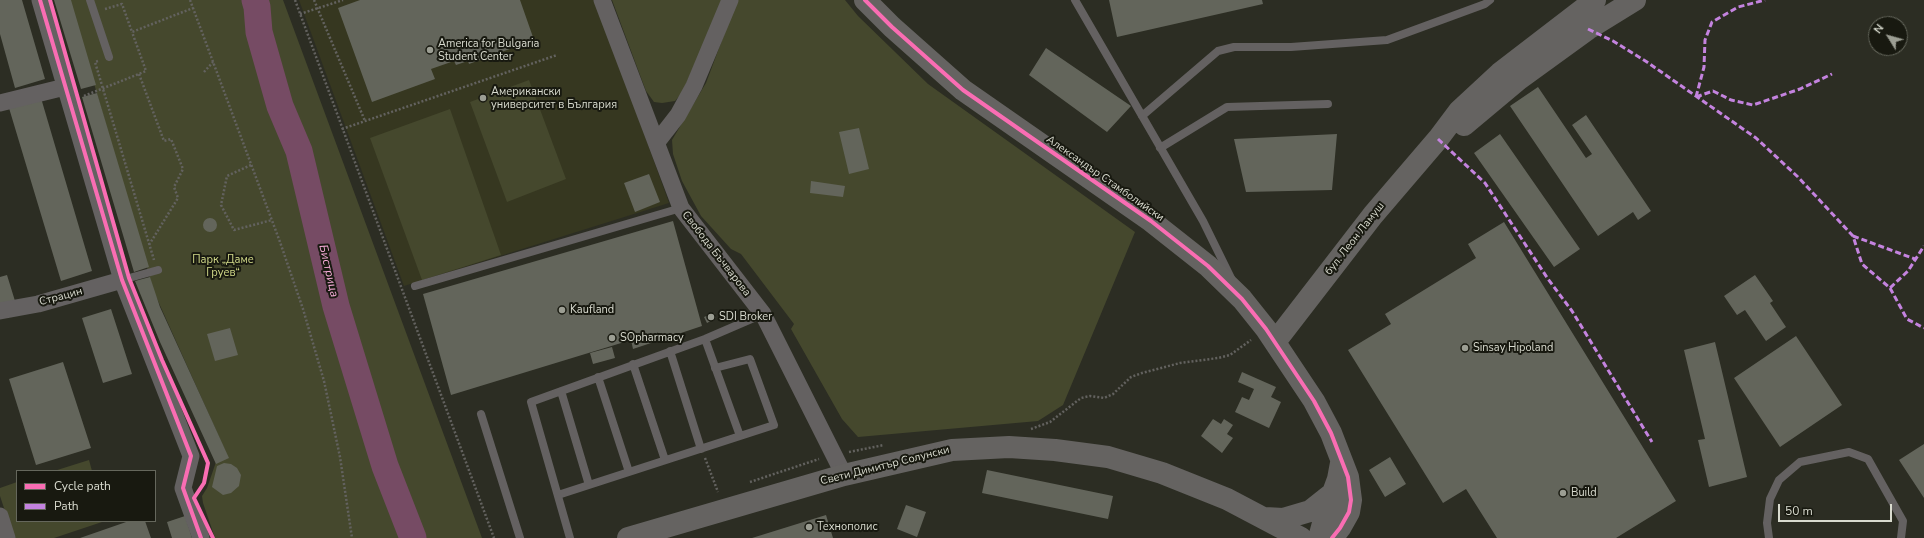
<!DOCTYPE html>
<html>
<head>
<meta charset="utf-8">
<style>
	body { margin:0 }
	#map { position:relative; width:1924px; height:538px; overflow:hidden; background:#2c2d23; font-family:"Nunito Sans",sans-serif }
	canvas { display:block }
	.legend { position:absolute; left:16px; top:470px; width:140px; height:52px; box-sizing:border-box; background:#181910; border:1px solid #65675c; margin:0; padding:5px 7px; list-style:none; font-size:12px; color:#d9dbcf }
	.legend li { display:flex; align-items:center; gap:8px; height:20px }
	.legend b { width:20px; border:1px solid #65675c }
	.north { position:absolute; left:1868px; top:16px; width:40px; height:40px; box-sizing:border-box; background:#181910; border:1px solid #65675c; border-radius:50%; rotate:307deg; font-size:11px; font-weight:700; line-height:16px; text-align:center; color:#d9dbcf }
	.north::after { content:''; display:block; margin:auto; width:14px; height:18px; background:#9c9e93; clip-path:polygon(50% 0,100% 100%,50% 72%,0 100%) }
	.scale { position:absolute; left:1778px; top:504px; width:114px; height:18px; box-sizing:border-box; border:2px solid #d9dbcf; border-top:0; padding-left:5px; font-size:12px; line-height:14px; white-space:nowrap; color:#d9dbcf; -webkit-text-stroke:3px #181910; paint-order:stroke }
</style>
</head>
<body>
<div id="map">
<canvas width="1924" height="538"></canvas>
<ul class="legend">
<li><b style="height:5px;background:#f96db3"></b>Cycle path</li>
<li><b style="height:5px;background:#c483df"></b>Path</li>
</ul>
<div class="north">N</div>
<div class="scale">50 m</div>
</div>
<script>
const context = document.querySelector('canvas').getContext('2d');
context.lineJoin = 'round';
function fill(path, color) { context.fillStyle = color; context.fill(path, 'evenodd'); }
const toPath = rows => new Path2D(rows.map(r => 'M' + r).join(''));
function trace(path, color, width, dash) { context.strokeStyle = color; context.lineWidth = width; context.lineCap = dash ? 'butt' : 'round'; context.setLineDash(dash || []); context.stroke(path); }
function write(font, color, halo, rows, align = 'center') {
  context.font = font + ' "Nunito Sans",sans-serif'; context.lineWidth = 4; context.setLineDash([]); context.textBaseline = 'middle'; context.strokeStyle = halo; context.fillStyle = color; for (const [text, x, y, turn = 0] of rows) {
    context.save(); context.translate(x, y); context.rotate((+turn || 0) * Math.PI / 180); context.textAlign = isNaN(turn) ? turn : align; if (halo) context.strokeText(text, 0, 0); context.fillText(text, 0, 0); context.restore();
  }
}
const built = toPath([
	[299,0,596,0,669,203,404,286]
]);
const green = toPath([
	[70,0,283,0,482,538,215,538,203,503,202,496,207,488,216,462,228,457,154,292],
	[612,0,723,0,682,93,675,101,662,103,654,102,646,91],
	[737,0,845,0,858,16,928,84,1135,232,1063,405,1038,421,858,437,842,419,791,329,794,324,741,254,731,249,701,216,682,181,673,154,672,140,706,83],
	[529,80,566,179,507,202,470,102],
	[450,109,501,255,422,280,370,138],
	[89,460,92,471,54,471],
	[17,482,17,521,105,521,54,538,14,538,0,496,0,488]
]);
const river = toPath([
	[255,0,257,7,259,32,280,106,299,151,336,306,385,466,413,538]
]);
const building = toPath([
	[0,0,22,0,45,79,15,88,0,34],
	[54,0,71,0,96,85,81,89],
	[360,0,520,0,534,40,469,64,468,61,456,65,454,61,431,69,435,79,372,102,338,8],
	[1109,0,1262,0,1263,4,1117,37],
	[1046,48,1131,106,1107,132,1029,75],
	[1538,87,1586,158,1592,154,1572,125,1586,115,1651,211,1638,220,1633,212,1598,236,1510,106],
	[97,93,149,267,134,272,82,97],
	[41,98,92,271,61,281,9,108],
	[859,128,869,169,849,174,839,132],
	[1337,134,1332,190,1246,192,1234,139],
	[1500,134,1580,249,1554,267,1474,153],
	[649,174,660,202,635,212,624,183],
	[811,181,845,186,843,197,810,193],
	'203 225a7 7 0 1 1 14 0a7 7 0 1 1-14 0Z',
	[673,221,702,326,633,349,631,340,451,395,423,294],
	[1504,222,1676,501,1616,538,1497,538,1466,489,1443,503,1348,350,1391,324,1385,314,1476,258,1468,244],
	[7,275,15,301,0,305,0,277],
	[1755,275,1773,301,1770,303,1786,327,1766,341,1745,310,1737,315,1724,296],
	[150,277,160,307,229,458,216,464,160,342,135,281],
	[111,309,132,374,103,383,82,318],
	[714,313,716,318,707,323,704,317],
	[230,328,238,355,215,361,207,334],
	[1796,336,1842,405,1780,447,1734,378],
	[1715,342,1747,477,1709,487,1698,440,1705,439,1684,350],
	[612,347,615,358,593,364,590,353],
	[63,362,91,448,36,465,9,379],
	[1242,372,1276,387,1271,397,1281,402,1269,428,1235,412,1242,397,1249,400,1254,389,1238,382],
	[1213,419,1221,424,1224,419,1233,425,1227,434,1233,438,1222,453,1201,436],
	[1924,444,1924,498,1899,460],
	[1390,457,1406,484,1385,497,1369,470],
	[224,463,231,464,237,468,241,475,239,486,231,493,223,495,212,487,217,466],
	[987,470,1113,496,1108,519,982,493],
	[906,505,926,512,917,537,897,529],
	[826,515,833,538,752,538],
	[185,516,192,538,172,538,167,522],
	[129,521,145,521,151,538,80,538]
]);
const path = toPath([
	[190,0,280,242,303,309,324,381,340,457,352,538],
	[295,0,494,538],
	[314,0,365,121],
	[105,9,122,4,132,32,193,8],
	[300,14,343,0],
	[98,61,95,62,154,260],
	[204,72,213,62],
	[139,74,164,141,171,139,183,169,174,187,178,198,149,245],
	[84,96,146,71,132,32],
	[342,129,557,55],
	[251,165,227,176,221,205,234,230,272,220],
	[1031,429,1050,422,1081,398,1090,396,1104,398,1113,394,1131,377,1142,373,1180,363,1218,358,1230,355,1251,340],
	[849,452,884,445],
	[705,458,718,492],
	[750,482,819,459]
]);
const lane = toPath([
	[90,0,109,57],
	[1075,0,1203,221,1231,278],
	[1142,116,1218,51,1234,47,1291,47,1387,40,1485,4,1490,0],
	[1160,148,1227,107,1328,104],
	[122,280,158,270],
	[415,286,681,208],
	[705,339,740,436],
	[670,351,701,449],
	[633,364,665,460],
	[598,377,629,472],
	[561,391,589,485],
	[481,414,520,538],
	[558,495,774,425,750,359,715,368],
	[570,538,531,402,705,339,763,314],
	[1769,538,1767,523,1770,499,1779,480,1800,462,1849,452,1868,459,1903,521,1901,538]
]);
const street = toPath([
	[40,0,122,280,191,456,183,488,201,538],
	[602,0,681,208,763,314,844,475],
	[0,103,65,87],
	[657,142,678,115,694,86,730,0],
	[0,311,38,304,122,280],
	[0,516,7,538]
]);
const secondary = toPath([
	[865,0,892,27,963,90,1151,221,1208,266,1242,299,1266,329,1314,401,1331,433,1348,477,1351,500,1349,512,1340,528,1332,538],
	[1464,125,1519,79,1559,50,1588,29,1635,0],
	[1275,342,1373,215,1438,139,1459,111,1500,73,1595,0],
	[1265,518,1283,519,1310,511,1334,492],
	[628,538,844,475,952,450,1009,447,1055,450,1108,457,1162,473,1227,499,1301,538],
	[1319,538,1326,512,1338,479,1341,463]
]);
const quiet = toPath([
	[1588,29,1613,41,1647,62,1756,138,1798,177,1853,236,1862,264,1890,288,1908,271,1924,246],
	[1696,97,1713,91,1731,100,1753,105,1800,89,1832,74],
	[1696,97,1704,67,1705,40,1712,22,1738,7,1765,0],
	[1438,139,1485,183,1548,279,1572,311,1652,442],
	[1853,236,1915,259],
	[1890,288,1907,319,1924,328]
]);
const cycleway = toPath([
	[40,0,122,280,191,456,183,488,201,538],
	[50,0,129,278,162,360,208,463,204,483,194,498,213,538],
	[865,0,892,27,963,90,1151,221,1208,266,1242,299,1266,329,1314,401,1331,433,1348,477,1351,500,1349,512,1340,528,1332,538]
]);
const markers = [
	[430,50,4,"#9c9e93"],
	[483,98,4,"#9c9e93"],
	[562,310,4,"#9c9e93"],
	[711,317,4,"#9c9e93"],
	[612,338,4,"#9c9e93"],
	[1465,348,4,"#9c9e93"],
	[1563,493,4,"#9c9e93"],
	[809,527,4,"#9c9e93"]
];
const poiNames = [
	["America for Bulgaria",438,44],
	["Student Center",438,57],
	["Американски",491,92],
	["университет в България",491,105],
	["Kaufland",570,310],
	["SDI Broker",719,317],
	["SOpharmacy",620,338],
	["Sinsay Hipoland",1473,348],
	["Build",1571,493],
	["Технополис",817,527]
];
const streetNames = [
	["Александър Стамболийски",1105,179,35],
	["бул. Леон Ламуш",1355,239,-52],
	["Свобода Бъчварова",716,254,52],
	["Страцин",61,297,-15],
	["Свети Димитър Солунски",885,466,-14]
];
const parkNames = [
	["Парк „Даме",223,260],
	["Груев“",223,273]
];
const waterNames = [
	["Бистрица",328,271,77]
];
fill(built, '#363720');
fill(green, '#45482d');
trace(river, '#764b64', 27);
fill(building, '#63655b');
trace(path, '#63625f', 2.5, [2, 2]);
trace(lane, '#646161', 8);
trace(street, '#646161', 17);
trace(secondary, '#656361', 22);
trace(quiet, '#c483df', 3, [6, 3]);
trace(cycleway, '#f96db3', 4);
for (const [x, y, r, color] of markers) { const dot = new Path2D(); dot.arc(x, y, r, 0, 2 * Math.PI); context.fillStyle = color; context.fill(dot); trace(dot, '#181910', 1.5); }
write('11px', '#d9dbcf', '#181910', poiNames, 'left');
write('11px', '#d9dbcf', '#181910', streetNames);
write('11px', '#d2da89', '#181910', parkNames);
write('italic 12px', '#f9aedb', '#181910', waterNames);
</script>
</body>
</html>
